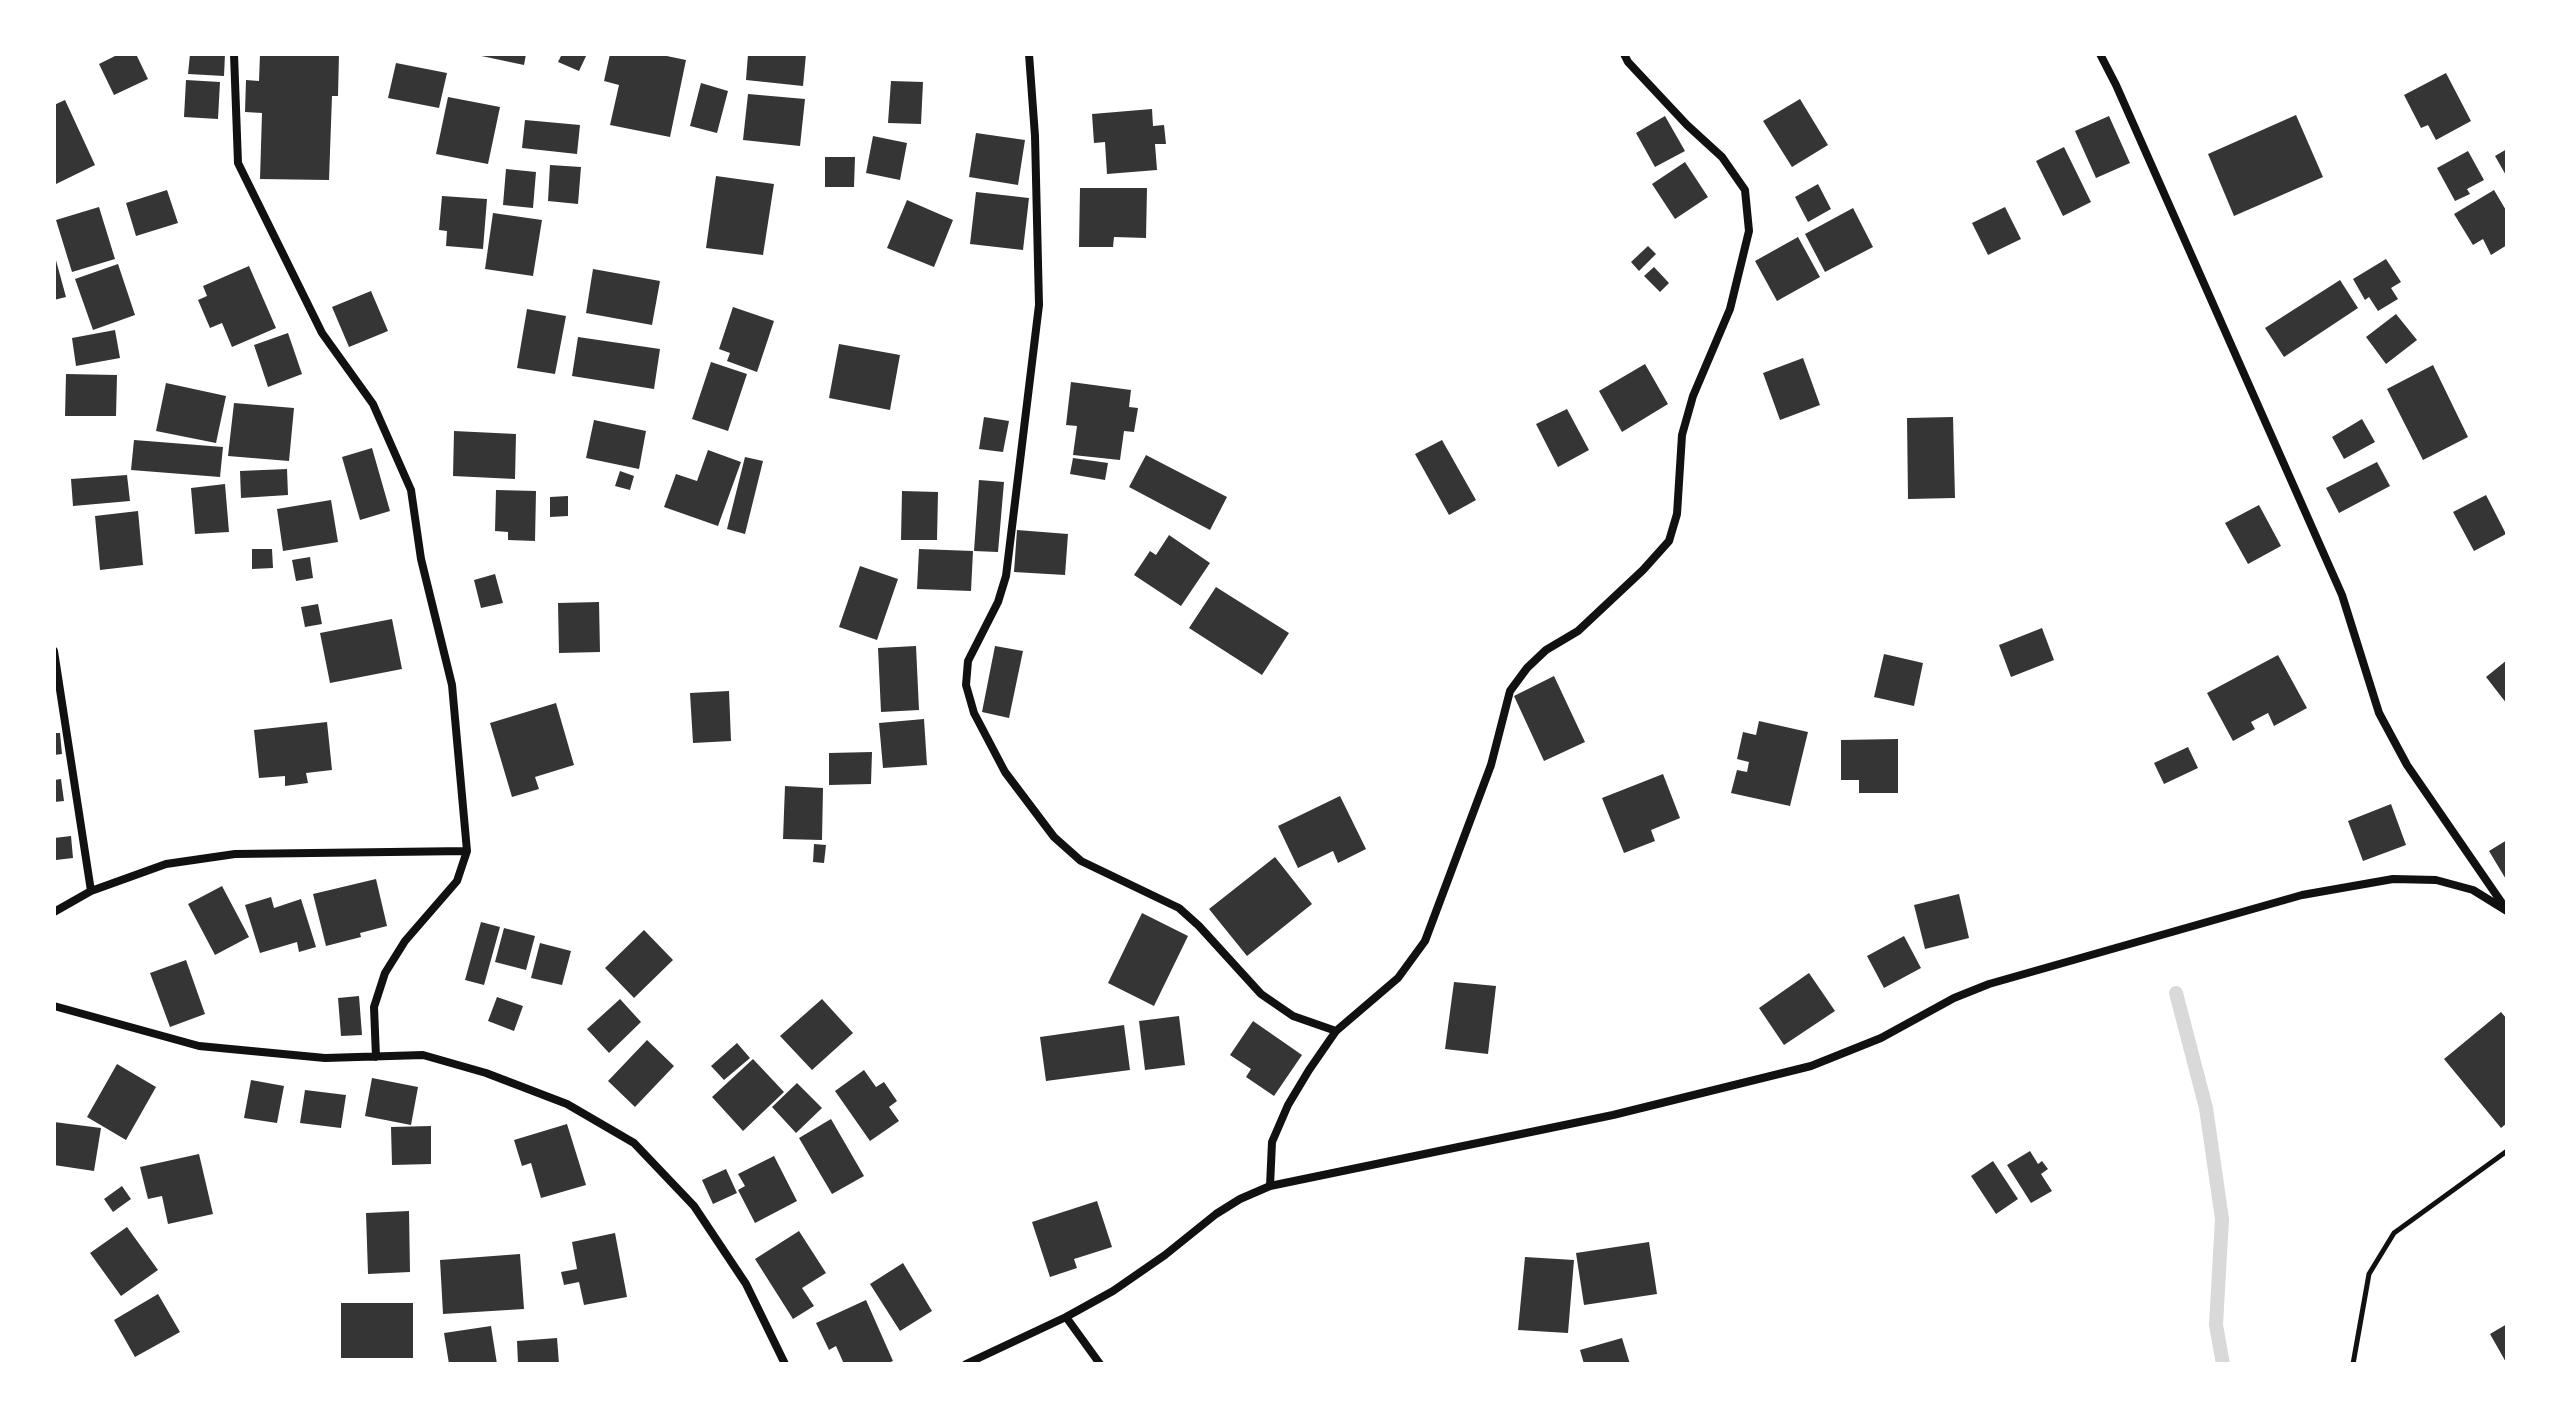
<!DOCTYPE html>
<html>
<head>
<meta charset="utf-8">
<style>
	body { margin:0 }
	#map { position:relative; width:2561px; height:1418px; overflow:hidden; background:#fff; font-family:"Sofia Sans Condensed",sans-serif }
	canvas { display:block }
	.frame { position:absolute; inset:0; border:56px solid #fff; pointer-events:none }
</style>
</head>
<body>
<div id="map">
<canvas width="2561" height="1418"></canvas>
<div class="frame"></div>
</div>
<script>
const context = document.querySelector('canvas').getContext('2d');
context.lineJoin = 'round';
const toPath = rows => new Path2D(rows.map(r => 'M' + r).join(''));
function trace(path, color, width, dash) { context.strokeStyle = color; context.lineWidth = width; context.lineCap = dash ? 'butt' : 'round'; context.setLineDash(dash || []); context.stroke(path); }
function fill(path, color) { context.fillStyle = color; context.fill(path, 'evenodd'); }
const stream = toPath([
	[2176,993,2206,1108,2222,1219,2216,1325,2223,1364]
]);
const building = toPath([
	[119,54,136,54,148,79,114,95,99,64],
	[190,54,225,54,224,76,188,74],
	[260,54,339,54,338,96,332,96,329,180,260,179,262,113,245,112,246,80,259,81],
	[472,54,526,54,524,65],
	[562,54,587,54,579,71,558,62],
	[610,54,657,54,686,60,670,137,610,125,619,85,604,81],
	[748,54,806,54,803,86,746,80],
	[396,63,447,73,439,108,388,98],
	[2446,73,2471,121,2436,140,2428,125,2421,128,2404,95],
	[186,80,220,82,218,119,184,117],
	[891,81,923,82,921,124,888,123],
	[701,83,728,91,717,133,690,126],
	[748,94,805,99,800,146,743,140],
	[448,97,500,107,488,164,436,154],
	[1800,99,1828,145,1792,167,1763,121],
	[65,100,95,165,54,185,54,105],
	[1152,109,1153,126,1164,125,1166,144,1155,144,1157,170,1107,174,1105,142,1094,143,1092,114],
	[2296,115,2323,177,2234,216,2208,154],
	[1665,116,1685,151,1655,167,1636,133],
	[2109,116,2130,163,2096,178,2075,131],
	[525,120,580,125,577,154,522,148],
	[976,133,1025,140,1018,185,969,177],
	[873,136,907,143,900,180,866,173],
	[2064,147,2091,202,2063,216,2036,161],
	[2507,149,2507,177,2495,156],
	[2468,151,2484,180,2467,189,2470,194,2455,201,2437,168],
	[825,157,855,157,854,187,825,187],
	[1685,162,1708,197,1675,219,1652,184],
	[550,165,581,167,578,204,548,201],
	[506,169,536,172,533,208,503,205],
	[716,176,774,184,763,255,706,248],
	[1818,184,1831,209,1808,222,1795,197],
	[1080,188,1147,188,1146,238,1114,237,1113,247,1079,247],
	[167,190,178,223,136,236,126,203],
	[2494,190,2507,212,2507,245,2491,255,2483,239,2473,245,2454,214],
	[976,192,1029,198,1023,250,970,244],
	[442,196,487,199,483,249,446,246,447,231,439,230],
	[907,200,953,220,934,267,887,248],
	[99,207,115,259,72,272,56,220],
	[2005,207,2021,239,1988,255,1972,223],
	[1853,208,1873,247,1825,272,1805,234],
	[493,213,542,220,533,276,485,269],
	[1798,237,1820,277,1777,301,1755,261],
	[1648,246,1656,254,1639,271,1631,262],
	[54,253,66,297,54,300],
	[2386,259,2401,282,2391,288,2398,299,2378,311,2369,297,2365,300,2353,279],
	[118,264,135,315,93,330,75,279],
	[249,266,276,328,232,347,222,323,210,328,198,300,207,296,203,286],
	[1654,267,1669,283,1660,292,1644,276],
	[593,269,660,281,652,325,586,313],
	[2340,280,2358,308,2284,357,2265,328],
	[371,291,388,331,349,347,332,307],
	[733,307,774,321,757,372,727,361,730,353,719,349],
	[527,309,566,316,555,374,517,368],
	[2396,314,2417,340,2386,364,2366,337],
	[115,330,120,358,76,366,72,338],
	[288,333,302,374,268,387,254,345],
	[578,337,660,349,654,389,572,376],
	[839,344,900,355,890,410,829,398],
	[1803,358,1820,405,1780,420,1763,373],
	[711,362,747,374,728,431,692,419],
	[1645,364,1668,404,1622,432,1599,391],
	[2433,365,2468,437,2423,460,2387,389],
	[66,374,117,375,116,416,65,416],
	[1071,382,1131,390,1129,407,1138,408,1134,432,1124,431,1120,460,1073,455,1077,426,1066,425],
	[166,383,226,396,216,443,156,431],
	[234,403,294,408,289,461,228,456],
	[1567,409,1589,450,1558,467,1536,424],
	[984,417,1009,421,1003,452,979,449],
	[1953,417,1955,498,1908,499,1907,418],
	[2362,419,2375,442,2344,459,2332,437],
	[594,420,646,431,639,469,586,458],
	[454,431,516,434,515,479,453,476],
	[134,440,223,447,220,477,131,470],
	[1442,440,1476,500,1449,515,1415,454],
	[372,448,390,511,360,520,342,457],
	[708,450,741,462,718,526,664,507,676,474,697,481],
	[1146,455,1227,497,1210,530,1129,487],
	[745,457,763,461,745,534,727,529],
	[1073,458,1108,463,1105,480,1070,474],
	[2377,462,2390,486,2339,513,2326,488],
	[287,469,288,495,241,498,240,471],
	[620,471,634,476,630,490,615,486],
	[127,475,130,501,73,506,71,479],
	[979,480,1004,482,998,552,974,551],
	[225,484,229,532,195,534,191,488],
	[496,490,536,491,535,541,508,540,508,532,495,531],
	[902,491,938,492,937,540,901,540],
	[2486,495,2506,534,2474,551,2453,512],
	[568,496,568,516,550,517,550,497],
	[331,500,338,542,283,551,277,509],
	[2259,505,2281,546,2248,564,2225,523],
	[138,511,143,565,100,570,95,516],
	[1017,530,1068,534,1065,575,1014,572],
	[1169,535,1210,563,1181,606,1134,575,1150,551,1156,555],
	[252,549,272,549,273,568,252,569],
	[919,549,973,551,971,591,917,589],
	[310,557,313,578,296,581,292,560],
	[860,566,898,579,877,640,839,627],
	[495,574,503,603,481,608,474,580],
	[1216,587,1289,633,1262,675,1189,628],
	[599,602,600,652,559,653,558,603],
	[318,604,322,624,305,627,301,607],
	[392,619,402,669,330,683,320,633],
	[2042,628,2054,660,2011,677,1999,645],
	[916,646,919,710,881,712,878,648],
	[995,646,1023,651,1009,718,982,712],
	[1884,654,1923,663,1914,706,1874,697],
	[2278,655,2307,708,2274,726,2268,713,2251,722,2255,729,2233,741,2207,693],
	[2507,660,2507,704,2486,677],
	[1554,676,1585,742,1544,761,1514,696],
	[729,691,731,741,693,743,690,693],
	[556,703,574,765,535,777,539,789,512,797,490,723],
	[924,719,927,765,883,768,879,723],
	[1759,721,1808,732,1790,806,1731,793,1737,770,1747,772,1749,762,1737,759,1743,732,1756,735],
	[327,722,332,770,306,773,308,783,285,786,285,776,259,778,254,730],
	[54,733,60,733,62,754,54,755],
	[1898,739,1898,793,1859,793,1859,780,1841,780,1841,740],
	[2188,747,2198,768,2164,784,2154,763],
	[872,752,871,784,829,785,829,753],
	[1663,774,1680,818,1651,830,1655,841,1624,853,1602,798],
	[61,779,64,801,54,802,54,780],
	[785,786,823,788,822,840,783,839],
	[1340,796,1366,849,1338,863,1333,851,1298,868,1278,826],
	[2391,804,2406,845,2363,861,2348,821],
	[71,836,73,858,56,860,54,838],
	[2507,840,2507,881,2489,851],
	[814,844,826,845,824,863,813,862],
	[1275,857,1312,904,1247,956,1209,909],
	[376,879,387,926,360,933,361,937,326,946,313,894],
	[222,886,249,937,215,955,188,904],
	[1959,894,1969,938,1925,949,1914,905],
	[271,897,274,908,301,899,316,947,299,952,297,942,260,953,245,905],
	[1142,913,1188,936,1154,1006,1108,983],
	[481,922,500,927,484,985,465,980],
	[504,928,535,936,526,970,495,962],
	[644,930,673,960,634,998,605,968],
	[1904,936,1921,968,1884,988,1867,956],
	[540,943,571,951,562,985,531,978],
	[186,960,205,1014,170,1027,150,973],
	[1809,973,1835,1011,1784,1045,1759,1008],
	[1454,982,1496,986,1488,1054,1445,1049],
	[359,996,362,1035,341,1036,338,998],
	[497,997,523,1006,514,1031,488,1021],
	[620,999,641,1022,609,1053,587,1029],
	[822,999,853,1033,812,1070,780,1036],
	[2501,1012,2507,1019,2507,1123,2501,1128,2444,1059],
	[1179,1016,1185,1065,1145,1070,1139,1021],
	[1253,1021,1302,1055,1274,1096,1246,1077,1251,1069,1230,1055],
	[1124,1025,1130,1070,1046,1081,1040,1037],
	[647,1040,674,1066,635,1107,608,1081],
	[737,1043,750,1058,724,1080,711,1066],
	[753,1059,784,1092,743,1131,712,1097],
	[117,1064,156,1087,126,1140,87,1117],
	[864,1070,876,1087,884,1082,897,1101,889,1107,899,1121,870,1141,835,1091],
	[372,1078,418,1087,411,1125,365,1116],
	[251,1080,284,1086,277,1123,244,1118],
	[797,1083,822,1108,796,1133,772,1107],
	[305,1090,346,1095,341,1128,300,1123],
	[831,1119,864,1176,832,1194,799,1138],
	[54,1122,101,1128,94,1171,54,1165],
	[567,1124,586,1185,541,1198,531,1163,522,1166,514,1140],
	[431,1126,431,1164,392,1165,391,1127],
	[2030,1151,2038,1164,2042,1161,2048,1169,2041,1174,2052,1191,2031,1203,2007,1165],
	[199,1154,213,1214,168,1224,162,1196,148,1199,140,1167],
	[774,1156,797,1201,755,1223,738,1190,745,1186,738,1174],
	[1993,1161,2018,1199,1996,1214,1971,1176],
	[726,1169,737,1193,713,1204,702,1180],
	[122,1186,131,1199,113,1212,104,1199],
	[1097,1201,1112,1247,1074,1259,1077,1268,1050,1277,1032,1222],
	[409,1211,410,1272,368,1274,366,1213],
	[127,1227,158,1270,121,1296,90,1253],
	[799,1231,826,1273,802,1288,814,1306,793,1319,755,1259],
	[615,1233,627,1297,584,1305,579,1282,564,1285,561,1272,577,1269,572,1242],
	[1649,1242,1657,1294,1584,1305,1576,1253],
	[520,1254,524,1309,443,1314,440,1260],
	[1525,1257,1574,1260,1568,1333,1518,1330],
	[903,1263,932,1311,900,1331,870,1284],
	[158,1294,180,1332,135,1357,114,1320],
	[866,1300,893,1361,886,1364,844,1364,836,1346,829,1350,816,1323],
	[341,1303,413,1303,413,1358,341,1358],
	[2507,1324,2507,1364,2490,1334],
	[491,1326,497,1364,449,1364,444,1333],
	[557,1338,559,1364,518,1364,517,1341],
	[1622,1338,1630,1364,1584,1364,1580,1350]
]);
const path = toPath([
	[2353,1364,2369,1274,2394,1233,2507,1151]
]);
const minor = toPath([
	[234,54,238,163,322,333,373,404,411,490,421,559,452,685,467,851,457,881,405,941,385,973,374,1007,376,1057],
	[1029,54,1035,136,1039,305,1006,576,998,602,968,661,966,685,974,713,1005,772,1054,837,1081,861,1179,908,1199,926,1261,994,1293,1016,1336,1031],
	[2100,54,2116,85,2342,595,2379,713,2407,765,2504,906],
	[54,651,91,891],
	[54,912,91,891,166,864,235,854,467,851],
	[54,1006,199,1046,325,1058,423,1055,486,1073,567,1104,634,1143,694,1206,746,1284,785,1364],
	[1270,1186,1272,1142,1288,1105,1309,1070,1336,1031,1398,978,1425,941,1491,765,1510,691,1527,668,1546,650,1578,631,1643,570,1669,541,1677,514,1682,435,1693,396,1730,309,1749,231,1745,190,1722,157,1687,125,1628,62,1624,54],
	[1066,1317,1100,1364],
	[966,1364,1066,1317,1113,1291,1165,1255,1216,1214,1240,1199,1270,1186,1613,1115,1811,1066,1881,1038,1954,998,1989,984,2302,895,2393,879,2436,880,2473,890,2507,911]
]);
trace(stream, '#d9d9d9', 14);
fill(building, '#353535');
trace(path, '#111', 5);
trace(minor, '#111', 8);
</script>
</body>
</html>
